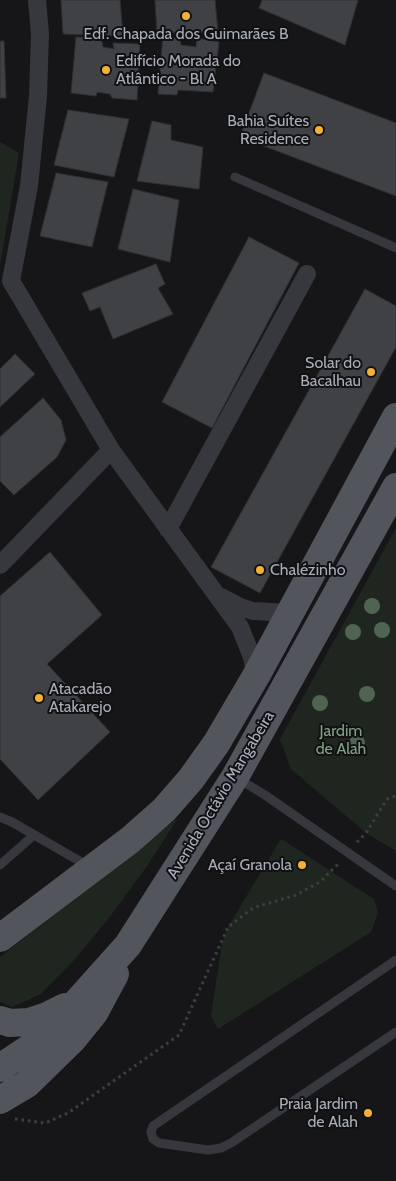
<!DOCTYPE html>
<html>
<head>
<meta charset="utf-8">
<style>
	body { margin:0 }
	canvas { display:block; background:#161618 }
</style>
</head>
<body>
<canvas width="396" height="1181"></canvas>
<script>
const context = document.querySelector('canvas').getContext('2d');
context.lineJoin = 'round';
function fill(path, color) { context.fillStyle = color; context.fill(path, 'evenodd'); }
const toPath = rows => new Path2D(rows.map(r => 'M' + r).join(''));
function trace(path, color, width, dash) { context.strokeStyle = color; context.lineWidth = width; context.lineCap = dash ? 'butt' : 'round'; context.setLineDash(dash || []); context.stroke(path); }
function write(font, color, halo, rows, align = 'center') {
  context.font = font + ' Cabin,sans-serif'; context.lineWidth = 4; context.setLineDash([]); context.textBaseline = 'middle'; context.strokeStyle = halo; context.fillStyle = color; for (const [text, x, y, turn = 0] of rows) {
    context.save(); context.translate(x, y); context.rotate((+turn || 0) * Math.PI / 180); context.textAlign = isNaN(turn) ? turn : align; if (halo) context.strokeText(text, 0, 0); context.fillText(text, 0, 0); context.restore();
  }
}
const green = toPath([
	[0,142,19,153,0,266],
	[396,528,396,851,366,833,291,769,280,739],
	[178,818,147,866,112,914,75,959,41,994,12,1007,0,1002,0,957],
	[281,839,374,899,378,913,371,932,218,1029,211,1016,222,943,228,927]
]);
const building = toPath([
	[61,0,120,0,123,36,63,34,61,0],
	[155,0,215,0,218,32,157,33,155,0],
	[262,0,358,0,345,45,259,8,262,0],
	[163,36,180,38,181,45,196,47,197,38,219,42,213,92,178,90,177,95,158,94,163,36],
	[76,37,101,38,103,47,114,49,113,43,140,44,137,100,112,98,110,94,97,92,96,96,71,93,76,37],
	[0,41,4,41,6,98,0,98,0,41],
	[264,73,396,123,396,196,240,137,264,73],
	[68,110,129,119,114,177,54,165,68,110],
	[152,121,171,125,171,140,203,147,199,189,137,181,152,121],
	[56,173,108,182,92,247,40,236,56,173],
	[133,189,179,200,170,262,118,249,133,189],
	[249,237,299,263,212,428,162,402,249,237],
	[156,264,165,284,158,288,173,314,113,339,100,307,90,311,82,293,156,264],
	[365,289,396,306,396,347,260,593,211,567,365,289],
	[15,354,35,374,0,407,0,369,15,354],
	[43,398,61,420,66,440,57,457,14,495,0,481,0,437,43,398],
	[50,552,102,615,47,664,110,732,38,800,0,759,0,596,50,552]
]);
const path = toPath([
	[357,842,366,833,387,799,396,796],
	[15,1119,45,1123,68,1113,179,1035,228,927,253,908,296,895,320,882,340,862]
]);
const service = toPath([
	[235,177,396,248],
	[237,778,265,795,396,886],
	[0,817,12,822,88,866],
	[0,865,34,835],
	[396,960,153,1126,151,1132,153,1139,159,1143,208,1150,221,1148,231,1143,396,1032]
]);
const minor = toPath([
	[37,0,40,34,38,96,29,186,11,281,111,450,240,627,252,657,256,676],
	[168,529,307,274],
	[0,565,111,450],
	[221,597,240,607,253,611,289,613]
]);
const primary = toPath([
	[0,938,130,840,164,810,191,779,216,744,256,676,396,417],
	[0,1020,10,1023,29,1022,47,1016,65,1007],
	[0,1068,31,1047,60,1021,128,945,235,777,396,487],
	[0,1100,27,1084,73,1039,94,1013,115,974]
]);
const trees = [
	[372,606],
	[382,630],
	[353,632],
	[367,694],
	[320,703],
	[357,743]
];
const markers = [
	[186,16,5,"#f2b134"],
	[106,70,5,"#f2b134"],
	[319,130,5,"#f2b134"],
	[371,372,5,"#f2b134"],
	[260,570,5,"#f2b134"],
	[39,698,5,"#f2b134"],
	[302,865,5,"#f2b134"],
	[368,1113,5,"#f2b134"]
];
const poiNames = [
	["Edf. Chapada dos Guimarães B",186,34,"center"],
	["Edifício Morada do",116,61,"left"],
	["Atlântico - Bl A",116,79,"left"],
	["Bahia Suítes",309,121],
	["Residence",309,139],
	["Solar do",361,363],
	["Bacalhau",361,381],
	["Chalézinho",270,570,"left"],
	["Atacadão",49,689,"left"],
	["Atakarejo",49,707,"left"],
	["Açaí Granola",292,865],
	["Praia Jardim",358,1104],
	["de Alah",358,1122]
];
const parkNames = [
	["Jardim",341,731],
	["de Alah",341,749]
];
const streetNames = [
	["Avenida Octávio Mangabeira",221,795,-59]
];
fill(green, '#1e261f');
fill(building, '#404145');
trace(building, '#303034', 1);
trace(path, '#3d3f44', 3, [2.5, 4]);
trace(service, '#37383d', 9);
trace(minor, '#37383d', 18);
trace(primary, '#53555c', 28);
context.fillStyle = '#506452';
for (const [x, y] of trees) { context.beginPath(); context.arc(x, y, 8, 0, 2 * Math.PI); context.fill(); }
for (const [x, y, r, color] of markers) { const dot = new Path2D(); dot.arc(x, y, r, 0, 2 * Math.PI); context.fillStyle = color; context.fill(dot); trace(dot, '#111113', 2); }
write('16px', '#a8adb8', '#111113', poiNames, 'right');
write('16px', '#7fa381', '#111113', parkNames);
write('16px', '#a8adb8', '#111113', streetNames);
</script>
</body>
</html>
